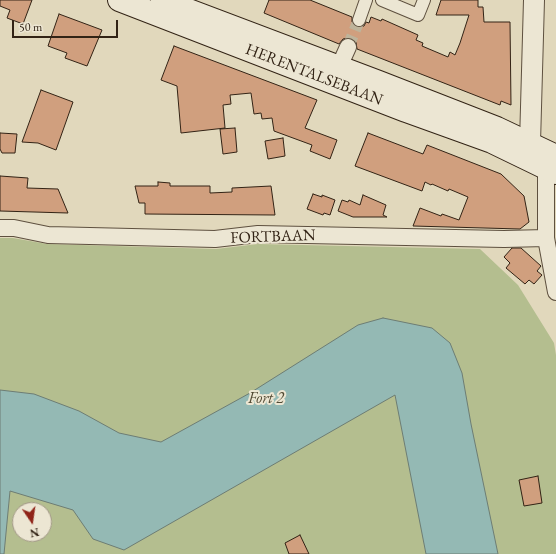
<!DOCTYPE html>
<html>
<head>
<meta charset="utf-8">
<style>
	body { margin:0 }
	#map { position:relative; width:556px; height:554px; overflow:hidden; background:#e1d8bc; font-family:"EB Garamond",serif }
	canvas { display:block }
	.north { position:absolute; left:12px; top:502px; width:40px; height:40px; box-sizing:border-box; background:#ece6d3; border:1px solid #a29887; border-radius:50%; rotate:167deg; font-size:11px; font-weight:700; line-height:16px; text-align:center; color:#322315 }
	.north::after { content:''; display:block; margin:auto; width:14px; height:18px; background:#8f2418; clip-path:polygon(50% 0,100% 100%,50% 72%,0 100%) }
	.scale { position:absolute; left:12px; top:20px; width:106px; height:18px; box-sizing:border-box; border:2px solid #322315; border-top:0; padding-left:5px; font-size:12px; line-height:14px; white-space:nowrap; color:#322315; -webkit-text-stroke:3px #ece6d3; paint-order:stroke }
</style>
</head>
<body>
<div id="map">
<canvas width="556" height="554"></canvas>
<div class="north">N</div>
<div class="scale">50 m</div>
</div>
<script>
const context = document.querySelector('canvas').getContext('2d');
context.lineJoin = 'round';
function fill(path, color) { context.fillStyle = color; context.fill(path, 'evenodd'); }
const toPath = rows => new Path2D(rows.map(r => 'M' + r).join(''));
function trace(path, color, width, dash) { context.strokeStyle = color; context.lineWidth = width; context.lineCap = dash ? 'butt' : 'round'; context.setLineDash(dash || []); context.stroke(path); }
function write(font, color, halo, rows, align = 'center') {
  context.font = font + ' "EB Garamond",serif'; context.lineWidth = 4; context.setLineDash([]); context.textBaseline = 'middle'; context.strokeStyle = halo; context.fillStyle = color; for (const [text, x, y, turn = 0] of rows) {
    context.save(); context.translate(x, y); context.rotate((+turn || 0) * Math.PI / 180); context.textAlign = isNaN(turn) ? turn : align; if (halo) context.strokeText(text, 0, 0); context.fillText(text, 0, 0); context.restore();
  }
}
const green = toPath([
	[0,238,13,238,47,244,216,249,258,244,480,249,518,285,554,343,556,355,556,554,0,554],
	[20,510,44,510,44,534,20,534]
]);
const water = toPath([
	[383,318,432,328,450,343,462,373,471,424,498,554,426,554,395,395,124,550,93,539,73,510,10,491,4,554,0,554,0,390,34,394,79,411,119,433,161,442,250,393,358,325,383,318]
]);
const building = toPath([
	[0,0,32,0,23,24,7,18,10,10,0,6,0,0],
	[269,0,310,0,352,17,352,22,357,27,364,26,366,22,369,23,371,17,381,21,382,19,418,35,416,40,423,43,422,46,448,57,450,52,455,55,460,43,469,15,436,15,441,0,478,0,478,7,483,7,484,22,510,22,511,105,501,101,500,105,357,49,356,42,352,38,347,38,343,39,339,44,264,13,269,0],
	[59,14,102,30,87,66,65,58,67,53,48,46,59,14],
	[174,46,317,100,305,128,337,140,330,159,310,151,312,145,274,131,272,118,262,119,261,113,254,114,251,93,230,95,231,104,223,105,225,128,181,133,177,86,161,80,174,46],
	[41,90,73,102,56,150,38,143,22,142,41,90],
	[235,128,237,152,223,154,220,129,235,128],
	[0,133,17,134,15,153,2,153,0,149,0,133],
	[368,133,423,154,427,145,501,174,524,196,529,222,520,229,413,226,420,208,441,216,442,214,459,220,468,197,449,189,448,191,432,184,431,185,425,182,422,191,355,166,368,133],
	[283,138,285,156,268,159,265,141,283,138],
	[0,176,28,178,27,188,58,189,68,213,0,211,0,176],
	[158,182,170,183,170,186,210,186,210,193,232,192,232,188,271,186,275,215,145,214,145,203,139,203,135,186,158,186,158,182],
	[313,194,322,197,322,195,335,200,330,215,324,213,323,215,307,209,313,194],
	[363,195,386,205,383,215,387,217,353,217,338,211,342,200,348,202,349,200,360,205,363,195],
	[512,248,521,248,541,266,537,271,542,275,534,284,529,280,525,284,506,268,510,263,504,257,512,248],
	[538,476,542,503,524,506,519,480,538,476],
	[300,535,309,554,289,554,285,543,300,535]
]);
const pedestrianTunnel = toPath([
	[348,47,359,20]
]);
const pedestrian = toPath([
	[382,0,418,15,424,0],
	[359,20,366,0]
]);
const minor = toPath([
	[339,67,348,47],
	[546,168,546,238,556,292],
	[0,228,14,228,48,235,215,239,258,234,504,239,546,238]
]);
const tertiary = toPath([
	[534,0,530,143,538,156]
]);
const secondary = toPath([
	[119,0,406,111,492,142,556,173],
	[162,0,379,82,497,128,556,156]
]);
const streetNames = [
	["HERENTALSEBAAN",314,75,21],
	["FORTBAAN",273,237,-2]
];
const parkNames = [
	["Fort 2",266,399]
];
fill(green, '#b4be8f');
fill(water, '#94b9b4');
trace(water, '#6d7d74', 1);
fill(building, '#d09f7e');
trace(building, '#322315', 1);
trace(pedestrianTunnel, '#beb49b', 12, [12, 6]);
trace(pedestrian, '#5e503f', 14);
trace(minor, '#5e503f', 18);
trace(tertiary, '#5e503f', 22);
trace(secondary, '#322315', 24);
trace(pedestrian, '#ece6d3', 12);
trace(minor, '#ece6d3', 16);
trace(tertiary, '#ece6d3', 20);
trace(secondary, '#ece6d3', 22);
write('16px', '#322315', '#ece6d3', streetNames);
write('italic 16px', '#524a34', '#ece6d3', parkNames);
</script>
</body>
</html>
